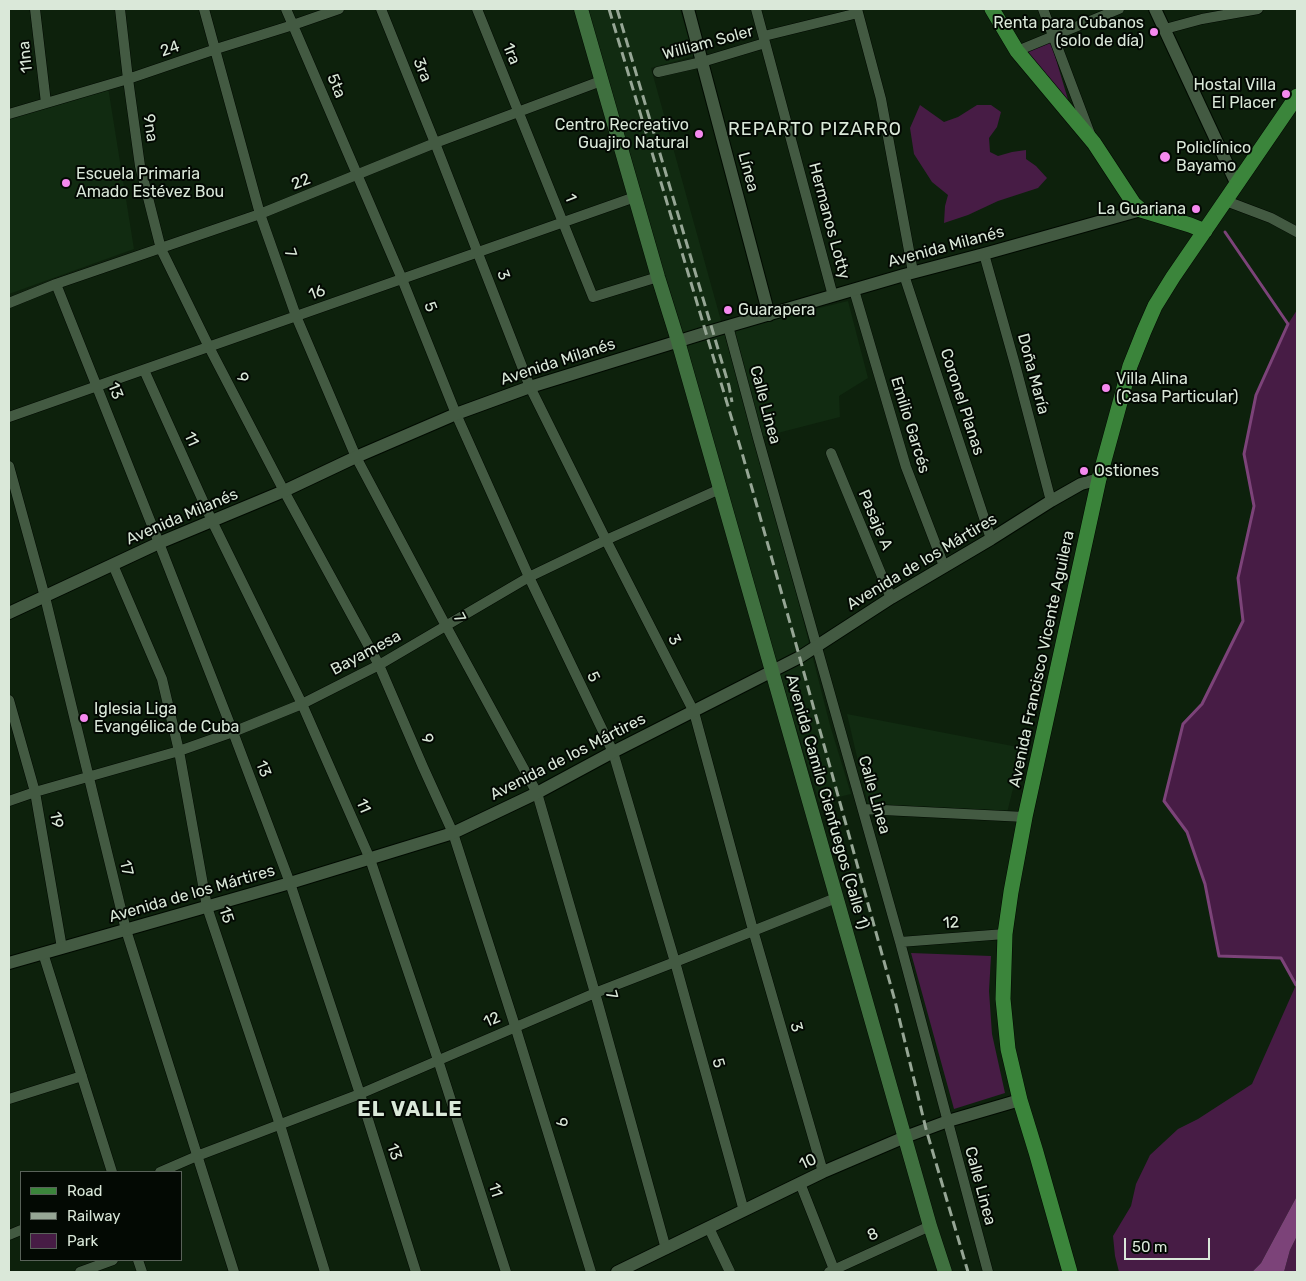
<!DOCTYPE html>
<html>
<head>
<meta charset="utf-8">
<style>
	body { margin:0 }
	#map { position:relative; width:1306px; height:1281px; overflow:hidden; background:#0d210c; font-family:Rubik,sans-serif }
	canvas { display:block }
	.frame { position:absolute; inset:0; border:10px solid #dae8d9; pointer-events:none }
	.legend { position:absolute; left:20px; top:1171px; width:162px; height:90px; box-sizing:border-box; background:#030903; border:1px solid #596259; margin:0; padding:6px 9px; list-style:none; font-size:15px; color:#dae8d9 }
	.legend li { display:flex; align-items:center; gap:10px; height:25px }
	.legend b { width:25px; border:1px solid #596259 }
	.scale { position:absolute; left:1124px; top:1238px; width:86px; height:22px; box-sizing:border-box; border:2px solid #dae8d9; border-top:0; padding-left:6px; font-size:15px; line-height:18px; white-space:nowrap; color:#dae8d9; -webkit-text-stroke:4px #030903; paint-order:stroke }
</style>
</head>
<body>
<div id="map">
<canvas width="1306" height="1281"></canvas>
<div class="frame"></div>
<ul class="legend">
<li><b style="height:6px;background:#3b853b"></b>Road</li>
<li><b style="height:6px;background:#96a695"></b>Railway</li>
<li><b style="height:14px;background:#471c45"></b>Park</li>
</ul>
<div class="scale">50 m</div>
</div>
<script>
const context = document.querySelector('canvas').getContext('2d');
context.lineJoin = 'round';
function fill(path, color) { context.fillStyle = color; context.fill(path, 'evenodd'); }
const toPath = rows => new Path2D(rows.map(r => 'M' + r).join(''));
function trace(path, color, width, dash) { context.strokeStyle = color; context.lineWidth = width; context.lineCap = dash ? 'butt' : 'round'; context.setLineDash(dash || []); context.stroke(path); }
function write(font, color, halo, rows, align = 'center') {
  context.font = font + ' Rubik,sans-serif'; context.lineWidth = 4; context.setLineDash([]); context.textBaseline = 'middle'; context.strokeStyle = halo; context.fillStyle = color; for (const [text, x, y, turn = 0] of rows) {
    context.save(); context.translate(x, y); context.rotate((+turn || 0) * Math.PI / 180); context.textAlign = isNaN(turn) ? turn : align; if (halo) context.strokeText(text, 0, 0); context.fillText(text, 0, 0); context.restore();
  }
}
const built = toPath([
	[588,9,680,9,694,56,651,68,795,588,830,725,851,794,819,802,775,658],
	[108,87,134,249,9,294,9,118],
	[848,301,868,378,839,396,840,417,758,438,734,329],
	[847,714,1023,748,1007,813,869,809]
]);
const green = toPath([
	[1050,39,1069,103,1023,50],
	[920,105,944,122,958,117,977,105,991,105,1001,112,997,127,989,138,990,152,998,156,1012,152,1026,150,1026,159,1036,166,1047,178,1038,188,998,201,968,215,944,223,945,206,948,195,932,182,914,154,910,128],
	[1297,310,1297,1196,1261,1263,1252,1272,1119,1272,1115,1256,1113,1236,1131,1206,1136,1184,1150,1155,1178,1129,1198,1119,1252,1084,1296,985,1280,958,1219,956,1205,884,1187,832,1164,801,1183,724,1202,704,1243,621,1238,578,1254,506,1244,454,1256,395,1288,324],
	[911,953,991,956,989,991,992,1034,1005,1093,954,1109],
	[1297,1236,1297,1272,1284,1272,1290,1250]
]);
const water = toPath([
	[1297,1196,1297,1236,1290,1250,1284,1272,1252,1272,1261,1263]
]);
const stream = toPath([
	[1225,232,1288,324,1256,395,1244,454,1254,506,1238,578,1243,621,1202,704,1183,724,1164,801,1187,832,1205,884,1219,956,1281,958,1296,985,1297,985]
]);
const minor = toPath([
	[35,9,46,103],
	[120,9,128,79,140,166,161,249,209,347,284,491,379,665,423,767,453,833,515,1026,591,1272],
	[204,9,260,214,296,316,356,457,446,626,537,793,595,993,666,1249],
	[286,9,402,279,456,414,529,577,613,752,675,962,744,1211],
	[381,9,435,143,530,387,606,540,694,712,753,930,823,1172],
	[477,9,593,297,658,277],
	[756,9,833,296],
	[857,9,881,99,913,272],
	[1043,9,1090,134],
	[1165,29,1202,19,1258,9],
	[764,36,858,13],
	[1017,51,1119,9],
	[658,72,702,62,765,43],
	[9,114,128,79,216,49,293,25,339,9],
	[1226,201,1271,218,1297,232],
	[984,254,1016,368,1051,501],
	[904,275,991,539],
	[56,284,159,543,233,732,290,883,360,1094,416,1272],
	[854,290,906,467,944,566],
	[9,303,56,284,260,214,435,143,601,81],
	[728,326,758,438,900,942,988,1272],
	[144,370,212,521,302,704,370,859,438,1060,506,1272],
	[9,417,635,197],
	[831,453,891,598],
	[9,466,45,597,126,930,234,1272],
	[113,565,162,679,179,751,207,907,280,1125,325,1272],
	[9,700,35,792,62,948],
	[9,801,35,792,179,751,233,732,302,704,379,665,529,577,606,540,720,489],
	[863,809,1025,817],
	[900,942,1005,934],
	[43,953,112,1172],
	[9,1099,82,1076],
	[160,1172,197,1156,360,1094,595,993,675,962,836,898],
	[800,1183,835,1272],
	[709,1228,730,1272],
	[9,1235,21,1230],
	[138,1260,142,1272],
	[80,1272,113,1260],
	[829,1272,930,1226]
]);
const tertiary = toPath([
	[688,9,769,315],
	[1155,9,1237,185],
	[9,613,159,543,284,491,356,457,456,414,530,387,705,333,904,275,984,254,1141,210],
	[9,963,290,883,453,833,537,793,613,752,800,657,891,598,991,539,1051,501,1081,484,1099,479],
	[617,1272,823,1172,905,1137,948,1121,1020,1100]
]);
const secondary = toPath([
	[581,9,658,277,678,341,930,1226,945,1272]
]);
const primary = toPath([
	[992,9,1017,51,1094,143,1134,204,1141,210,1190,225,1205,231],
	[1070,1272,1036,1152,1020,1100,1008,1049,1003,999,1005,934,1011,892,1025,817,1099,479,1130,366,1144,331,1155,306,1173,277,1297,96]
]);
const rail = toPath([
	[609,9,742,453,794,637,895,1001,926,1129,968,1272],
	[617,9,729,386,732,402]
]);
const markers = [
	[1154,32,5,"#f589ef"],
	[1286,94,5,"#f589ef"],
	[699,134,5,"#f589ef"],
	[1165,157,6,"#f589ef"],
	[66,183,5,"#f589ef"],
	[1196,209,5,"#f589ef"],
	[728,310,5,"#f589ef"],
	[1106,388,5,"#f589ef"],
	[1084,471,5,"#f589ef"],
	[84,718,5,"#f589ef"]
];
const poiNames = [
	["Renta para Cubanos",1144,23,"right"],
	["(solo de día)",1144,41,"right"],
	["Hostal Villa",1276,85,"right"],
	["El Placer",1276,103,"right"],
	["Centro Recreativo",689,125,"right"],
	["Guajiro Natural",689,143,"right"],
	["Policlínico",1176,148],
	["Bayamo",1176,166],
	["Escuela Primaria",76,174],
	["Amado Estévez Bou",76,192],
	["La Guariana",1186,209,"right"],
	["Guarapera",738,310],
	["Villa Alina",1116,379],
	["(Casa Particular)",1116,397],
	["Ostiones",1094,471],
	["Iglesia Liga",94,709],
	["Evangélica de Cuba",94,727]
];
const streetNames = [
	["William Soler",708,43,-15],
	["24",170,49,-19],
	["1ra",511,54,68],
	["11na",26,57,-96],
	["3ra",422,70,68],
	["5ta",336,86,67],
	["9na",150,128,82],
	["Línea",748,172,75],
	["22",301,182,-22],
	["1",570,198,68],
	["Hermanos Lotty",829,221,75],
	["Avenida Milanés",946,247,-15],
	["7",290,253,71],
	["3",503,275,69],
	["16",317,293,-19],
	["5",430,307,68],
	["Avenida Milanés",558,362,-18],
	["Doña María",1033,374,75],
	["9",242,378,63],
	["13",115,391,68],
	["Coronel Planas",962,402,72],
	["Calle Linea",765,405,75],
	["Emilio Garcés",910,425,73],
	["11",191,439,66],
	["Avenida Milanés",182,517,-23],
	["Pasaje A",875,520,67],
	["Avenida de los Mártires",922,562,-31],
	["7",459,618,62],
	["3",674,640,63],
	["Bayamesa",366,653,-28],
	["Avenida Francisco Vicente Aguilera",1042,659,-78],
	["5",593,677,64],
	["9",427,739,66],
	["Avenida de los Mártires",568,757,-27],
	["13",263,769,69],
	["Calle Linea",874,795,74],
	["Avenida Camilo Cienfuegos (Calle 1)",827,802,74],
	["11",363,806,67],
	["19",56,820,80],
	["17",126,868,76],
	["Avenida de los Mártires",192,894,-16],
	["15",226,915,72],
	["12",951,923,-4],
	["7",611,995,74],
	["12",492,1020,-24],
	["3",796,1027,74],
	["5",718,1063,74],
	["9",561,1123,73],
	["13",394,1152,72],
	["10",808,1162,-25],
	["Calle Linea",980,1186,75],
	["11",495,1190,72],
	["8",873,1235,-25]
];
const neighbourhoodNames = [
	["REPARTO PIZARRO",815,130]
];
const districtNames = [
	["EL VALLE",410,1110]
];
fill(built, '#112b11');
fill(green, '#471c45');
fill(water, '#7c4379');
trace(stream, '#7c4379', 3);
trace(minor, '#000a00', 11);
trace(tertiary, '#000a00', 14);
trace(secondary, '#000a00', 15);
trace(primary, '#000a00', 16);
trace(minor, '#435a42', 10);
trace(tertiary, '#435a42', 12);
trace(secondary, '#3f703f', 14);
trace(primary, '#3b853b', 15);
trace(rail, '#96a695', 3, [10, 5]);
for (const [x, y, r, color] of markers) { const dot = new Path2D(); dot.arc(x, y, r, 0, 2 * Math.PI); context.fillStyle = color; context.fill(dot); trace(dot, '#030903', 2); }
write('16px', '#dae8d9', '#030903', poiNames, 'left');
write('16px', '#dae8d9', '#030903', streetNames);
context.letterSpacing = '1px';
write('18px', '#dae8d9', '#030903', neighbourhoodNames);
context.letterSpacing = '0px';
context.letterSpacing = '1px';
write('bold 21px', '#dae8d9', '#030903', districtNames);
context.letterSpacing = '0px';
</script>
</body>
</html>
